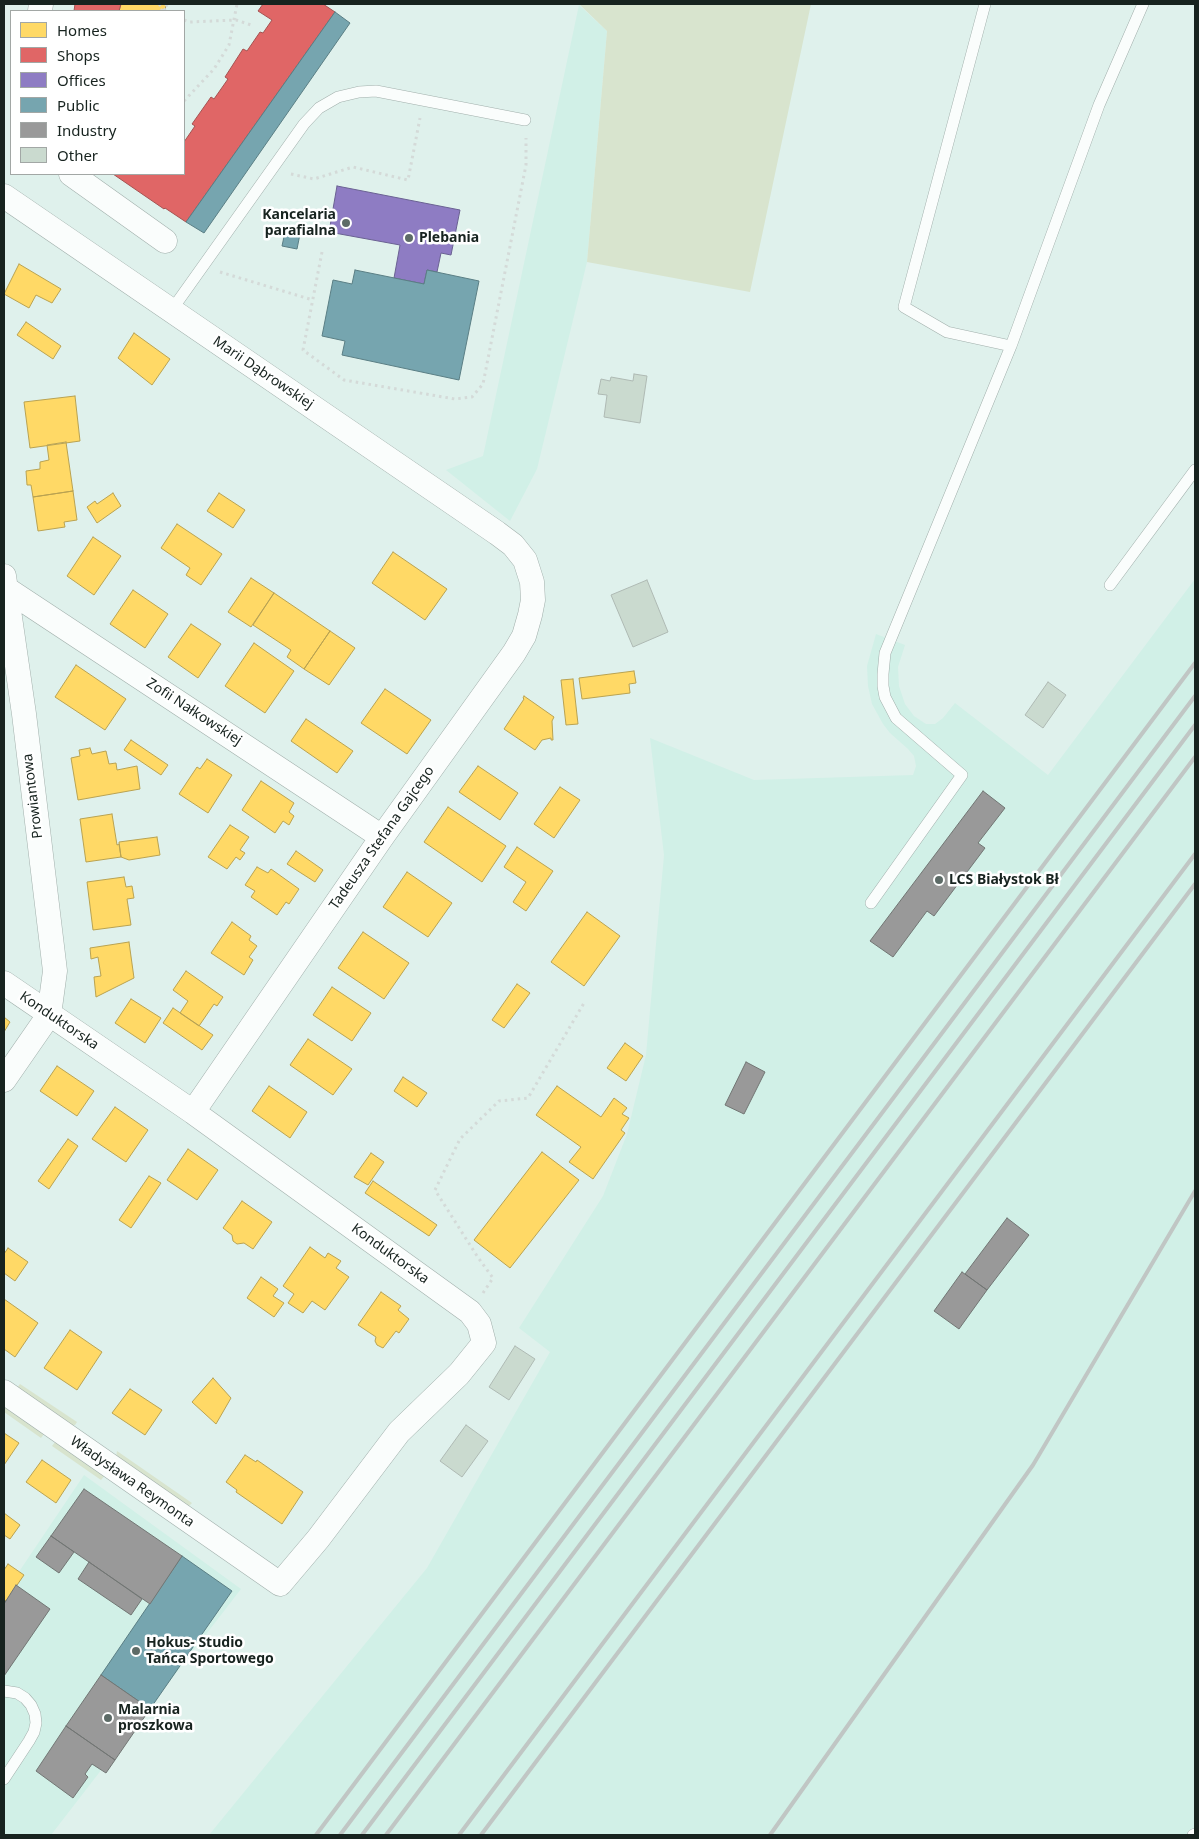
<!DOCTYPE html>
<html>
<head>
<meta charset="utf-8">
<style>
	body { margin:0 }
	#map { position:relative; width:1199px; height:1839px; overflow:hidden; background:#dff1ec; font-family:"Noto Sans",sans-serif }
	canvas { display:block }
	.frame { position:absolute; inset:0; border:5px solid #17231f; pointer-events:none }
	.legend { position:absolute; left:10px; top:10px; width:175px; height:165px; box-sizing:border-box; background:#fff; border:1px solid #a2a7a5; margin:0; padding:6px 9px; list-style:none; font-size:15px; color:#17231f }
	.legend li { display:flex; align-items:center; gap:10px; height:25px }
	.legend b { width:25px; border:1px solid #a2a7a5 }
</style>
</head>
<body>
<div id="map">
<canvas width="1199" height="1839"></canvas>
<div class="frame"></div>
<ul class="legend">
<li><b style="height:14px;background:#ffd966"></b>Homes</li>
<li><b style="height:14px;background:#e06666"></b>Shops</li>
<li><b style="height:14px;background:#8e7cc3"></b>Offices</li>
<li><b style="height:14px;background:#76a5af"></b>Public</li>
<li><b style="height:14px;background:#999"></b>Industry</li>
<li><b style="height:14px;background:#cadacf"></b>Other</li>
</ul>
</div>
<script>
const context = document.querySelector('canvas').getContext('2d');
context.lineJoin = 'round';
function fill(path, color) { context.fillStyle = color; context.fill(path, 'evenodd'); }
const toPath = rows => new Path2D(rows.map(r => 'M' + r).join(''));
function trace(path, color, width, dash) { context.strokeStyle = color; context.lineWidth = width; context.lineCap = dash ? 'butt' : 'round'; context.setLineDash(dash || []); context.stroke(path); }
function write(font, color, halo, rows, align = 'center') {
  context.font = font + ' "Noto Sans",sans-serif'; context.lineWidth = 5; context.setLineDash([]); context.textBaseline = 'middle'; context.strokeStyle = halo; context.fillStyle = color; for (const [text, x, y, turn = 0] of rows) {
    context.save(); context.translate(x, y); context.rotate((+turn || 0) * Math.PI / 180); context.textAlign = isNaN(turn) ? turn : align; if (halo) context.strokeText(text, 0, 0); context.fillText(text, 0, 0); context.restore();
  }
}
const built = toPath([
	[579,5,607,31,587,262,537,469,510,521,446,470,483,456],
	[1195,579,1195,1835,209,1835,427,1568,550,1352,519,1328,603,1196,627,1134,646,1055,664,855,650,738,754,780,913,775,916,766,914,756,908,749,890,733,883,724,872,704,868,686,867,666,876,634,905,645,898,667,899,686,905,704,914,716,926,724,935,724,943,718,955,703,1048,775],
	[84,1475,241,1589,51,1835,4,1835,4,1594]
]);
const green = toPath([
	[579,4,811,4,750,292,587,262,607,31],
	[20,1384,77,1422,75,1425,71,1426,16,1389],
	[6,1404,44,1434,41,1438,4,1412],
	[56,1441,107,1473,101,1480,52,1446],
	[117,1451,192,1503,188,1507,116,1457]
]);
const homes = toPath([
	[121,4,166,4,165,11,119,11,121,4],
	[19,264,61,289,52,303,36,295,29,308,4,294,19,264],
	[26,322,61,346,53,359,17,335,26,322],
	[134,333,170,359,152,385,118,358,134,333],
	[75,396,80,441,30,448,24,402,75,396],
	[66,442,73,491,33,497,31,485,27,485,26,471,40,469,40,462,49,460,47,445,66,442],
	[73,491,77,520,64,522,65,527,38,531,33,497,73,491],
	[113,493,121,506,97,523,87,507,95,501,97,504,113,493],
	[219,493,245,510,233,528,207,511,219,493],
	[177,524,222,554,201,585,186,575,190,568,161,548,177,524],
	[93,537,121,556,94,595,67,576,93,537],
	[393,552,447,589,425,620,372,583,393,552],
	[251,578,274,593,251,627,228,612,251,578],
	[133,590,168,614,145,648,110,624,133,590],
	[274,593,330,631,304,669,287,657,291,650,253,625,274,593],
	[191,624,221,644,198,678,168,657,191,624],
	[330,631,355,648,329,685,304,669,330,631],
	[254,643,294,671,265,713,225,686,254,643],
	[76,665,126,699,105,730,55,697,76,665],
	[634,671,636,683,629,684,630,693,582,699,579,678,634,671],
	[573,679,578,724,566,725,561,680,573,679],
	[385,689,431,720,407,754,361,723,385,689],
	[524,696,554,717,552,721,553,740,551,740,551,738,542,740,535,750,504,729,524,699,523,698,524,696],
	[306,719,353,751,337,773,291,741,306,719],
	[131,740,168,765,161,775,124,750,131,740],
	[90,748,92,754,106,751,109,764,116,763,117,770,137,766,140,789,78,800,71,758,80,756,79,750,90,748],
	[207,759,232,775,208,813,179,794,197,767,200,769,207,759],
	[478,766,518,793,500,820,459,792,478,766],
	[261,781,294,803,289,812,294,816,289,825,283,821,275,833,242,810,261,781],
	[560,787,580,800,554,838,534,824,560,787],
	[448,807,506,846,482,882,424,842,448,807],
	[112,814,117,845,119,844,121,857,86,862,80,819,112,814],
	[230,825,249,837,240,850,245,853,240,860,236,857,227,869,208,857,230,825],
	[157,837,160,855,129,860,121,857,119,842,157,837],
	[517,847,553,871,526,911,513,902,526,882,504,867,517,847],
	[296,851,323,870,315,882,287,864,296,851],
	[257,867,268,873,271,869,299,889,289,904,286,902,277,915,251,897,255,891,245,885,257,867],
	[407,872,452,903,428,937,383,907,407,872],
	[124,877,126,887,132,886,134,898,127,899,131,925,93,930,87,882,124,877],
	[587,912,620,936,584,986,551,962,587,912],
	[232,922,251,936,249,940,257,946,249,957,253,960,244,975,211,953,232,922],
	[363,932,409,963,384,999,338,968,363,932],
	[129,942,134,978,96,997,94,977,101,976,98,957,91,959,90,948,129,942],
	[186,971,223,997,217,1006,214,1004,199,1026,180,1013,188,1001,173,990,186,971],
	[517,984,530,993,504,1028,492,1020,517,984],
	[332,987,371,1013,352,1041,313,1015,332,987],
	[131,999,161,1018,145,1043,115,1023,131,999],
	[173,1008,213,1035,202,1050,163,1023,173,1008],
	[4,1017,10,1022,4,1032,4,1017],
	[308,1039,352,1069,333,1095,290,1065,308,1039],
	[625,1043,643,1056,626,1081,607,1068,625,1043],
	[57,1066,94,1091,77,1116,40,1091,57,1066],
	[403,1077,427,1093,417,1107,394,1091,403,1077],
	[269,1086,307,1112,290,1138,252,1111,269,1086],
	[557,1086,601,1117,614,1098,627,1108,622,1114,629,1118,621,1130,625,1133,593,1179,569,1162,581,1147,536,1115,557,1086],
	[115,1107,148,1130,126,1162,92,1139,115,1107],
	[68,1139,78,1146,49,1189,38,1181,68,1139],
	[188,1149,218,1170,197,1200,167,1180,188,1149],
	[542,1152,579,1180,510,1268,474,1240,542,1152],
	[371,1153,384,1162,368,1185,354,1177,371,1153],
	[149,1176,161,1183,131,1228,119,1220,149,1176],
	[373,1181,437,1225,429,1236,365,1193,373,1181],
	[242,1201,272,1222,253,1249,244,1243,237,1244,233,1241,232,1235,223,1228,242,1201],
	[310,1247,325,1258,328,1253,341,1261,336,1268,349,1277,325,1310,312,1301,303,1313,288,1303,294,1294,283,1286,310,1247],
	[8,1248,28,1262,15,1281,4,1273,4,1254,8,1248],
	[261,1277,278,1289,273,1296,284,1303,274,1317,247,1298,261,1277],
	[381,1292,401,1306,398,1310,409,1319,399,1333,396,1331,383,1348,377,1345,375,1341,376,1337,358,1325,381,1292],
	[4,1299,38,1323,15,1357,4,1349,4,1299],
	[70,1330,102,1352,77,1390,44,1368,70,1330],
	[213,1378,231,1398,216,1424,192,1402,213,1378],
	[130,1389,162,1410,145,1435,112,1413,130,1389],
	[4,1433,19,1443,4,1465,4,1433],
	[245,1455,256,1462,257,1460,303,1492,282,1524,236,1492,237,1490,226,1482,245,1455],
	[42,1460,71,1480,56,1503,26,1482,42,1460],
	[4,1513,20,1525,10,1539,4,1535,4,1513],
	[8,1564,24,1575,6,1601,4,1599,4,1570,8,1564]
]);
const shops = toPath([
	[75,4,121,4,119,11,74,11,75,4],
	[263,4,323,4,335,12,186,222,165,208,164,209,113,174,184,174,184,142,195,126,192,124,211,97,214,99,228,79,225,77,243,49,247,51,260,32,263,33,272,20,258,11,263,4]
]);
const offices = toPath([
	[337,186,460,210,451,255,441,253,437,272,427,270,424,284,394,278,400,245,329,232,337,186]
]);
const public = toPath([
	[335,12,350,23,204,233,186,222,335,12],
	[285,232,300,234,297,249,282,246,285,232],
	[355,270,424,284,427,270,479,281,459,380,342,355,345,341,322,336,333,280,352,284,355,270],
	[182,1556,232,1591,150,1709,101,1675,182,1556]
]);
const industry = toPath([
	[983,791,1005,808,978,843,985,848,934,916,927,911,893,957,870,941,983,791],
	[746,1062,765,1072,744,1114,725,1105,746,1062],
	[1007,1218,1029,1235,987,1290,965,1274,1007,1218],
	[962,1272,987,1290,959,1329,934,1311,962,1272],
	[84,1489,182,1556,150,1604,51,1536,84,1489],
	[51,1536,74,1552,59,1573,36,1557,51,1536],
	[89,1562,142,1599,131,1615,78,1579,89,1562],
	[16,1585,50,1609,4,1676,4,1604,16,1585],
	[101,1675,150,1709,115,1760,66,1726,101,1675],
	[66,1726,115,1760,106,1773,92,1764,85,1774,88,1777,73,1798,36,1771,66,1726]
]);
const building = toPath([
	[634,374,647,376,640,423,604,417,607,395,598,394,601,379,610,381,611,377,633,381,634,374],
	[647,580,668,632,633,647,611,595,647,580],
	[1048,682,1066,695,1043,728,1025,715,1048,682],
	[515,1346,535,1359,509,1400,489,1387,515,1346],
	[466,1425,488,1441,462,1477,440,1461,466,1425]
]);
const path = toPath([
	[159,4,166,11],
	[161,11,168,4],
	[184,20,190,22,236,20,254,26],
	[184,101,214,69,229,45,237,4],
	[291,174,314,179,353,167,408,180,420,118],
	[322,252,303,350,344,380,455,399,472,397,483,384,526,165,526,138],
	[220,272,313,300],
	[483,1293,493,1278,477,1256,435,1190,460,1139,499,1101,528,1098,584,1003]
]);
const lane = toPath([
	[985,4,904,307,947,332,1011,346],
	[171,311,304,124,319,108,338,97,359,92,376,91,525,120],
	[1110,585,1195,470],
	[871,903,962,775,896,718,885,697,883,686,883,674,885,653,1011,346,1099,105,1143,4],
	[4,1691,17,1693,25,1698,31,1705,35,1714,36,1723,34,1732,29,1741,4,1779],
	[1193,1835,1195,1834]
]);
const street = toPath([
	[40,11,41,4],
	[71,174,165,241],
	[4,196,497,533,513,545,525,560,532,582,533,600,530,615,524,636,514,653,382,837,193,1112],
	[4,576,24,714,55,971,49,1015,4,1080],
	[5,588,382,837],
	[4,983,193,1112,470,1312,479,1324,484,1343,459,1374,399,1432,318,1539,280,1584,4,1392]
]);
const rail = toPath([
	[316,1835,1195,663],
	[340,1835,1195,696],
	[362,1835,1195,725],
	[386,1835,1195,757],
	[459,1835,1195,854],
	[481,1835,1195,884],
	[770,1835,1033,1465,1195,1191]
]);
const markers = [
	[346,223,5,"#5d6b67"],
	[409,238,5,"#5d6b67"],
	[939,880,5,"#5d6b67"],
	[136,1651,5,"#5d6b67"],
	[108,1718,5,"#5d6b67"]
];
const poiNames = [
	["Kancelaria",336,215,"right"],
	["parafialna",336,231,"right"],
	["Plebania",419,238],
	["LCS Białystok Bł",949,880],
	["Hokus- Studio",146,1643],
	["Tańca Sportowego",146,1659],
	["Malarnia",118,1710],
	["proszkowa",118,1726]
];
const streetNames = [
	["Marii Dąbrowskiej",263,373,34],
	["Zofii Nałkowskiej",194,712,33],
	["Prowiantowa",33,796,-97],
	["Tadeusza Stefana Gajcego",382,838,-55],
	["Konduktorska",59,1021,34],
	["Konduktorska",390,1254,36],
	["Władysława Reymonta",132,1482,35]
];
fill(built, '#d1f0e7');
fill(green, '#d8e4ce');
fill(homes, '#ffd966');
trace(homes, '#b9a251', 1);
fill(shops, '#e06666');
trace(shops, '#a45251', 1);
fill(offices, '#8e7cc3');
trace(offices, '#6a6192', 1);
fill(public, '#76a5af');
trace(public, '#5a7e84', 1);
fill(industry, '#999');
trace(industry, '#727674', 1);
fill(building, '#cadacf');
trace(building, '#aeb9b3', 1);
trace(lane, '#a1afab', 12);
trace(street, '#a1afab', 25);
trace(path, '#d4dad8', 3, [2.5, 4]);
trace(lane, '#fafdfc', 11);
trace(street, '#fafdfc', 24);
trace(rail, '#c0c6c4', 4);
for (const [x, y, r, color] of markers) { const dot = new Path2D(); dot.arc(x, y, r, 0, 2 * Math.PI); context.fillStyle = color; context.fill(dot); trace(dot, '#fff', 2); }
write('bold 14px', '#17231f', '#fff', poiNames, 'left');
write('14px', '#17231f', '#fff', streetNames);
</script>
</body>
</html>
